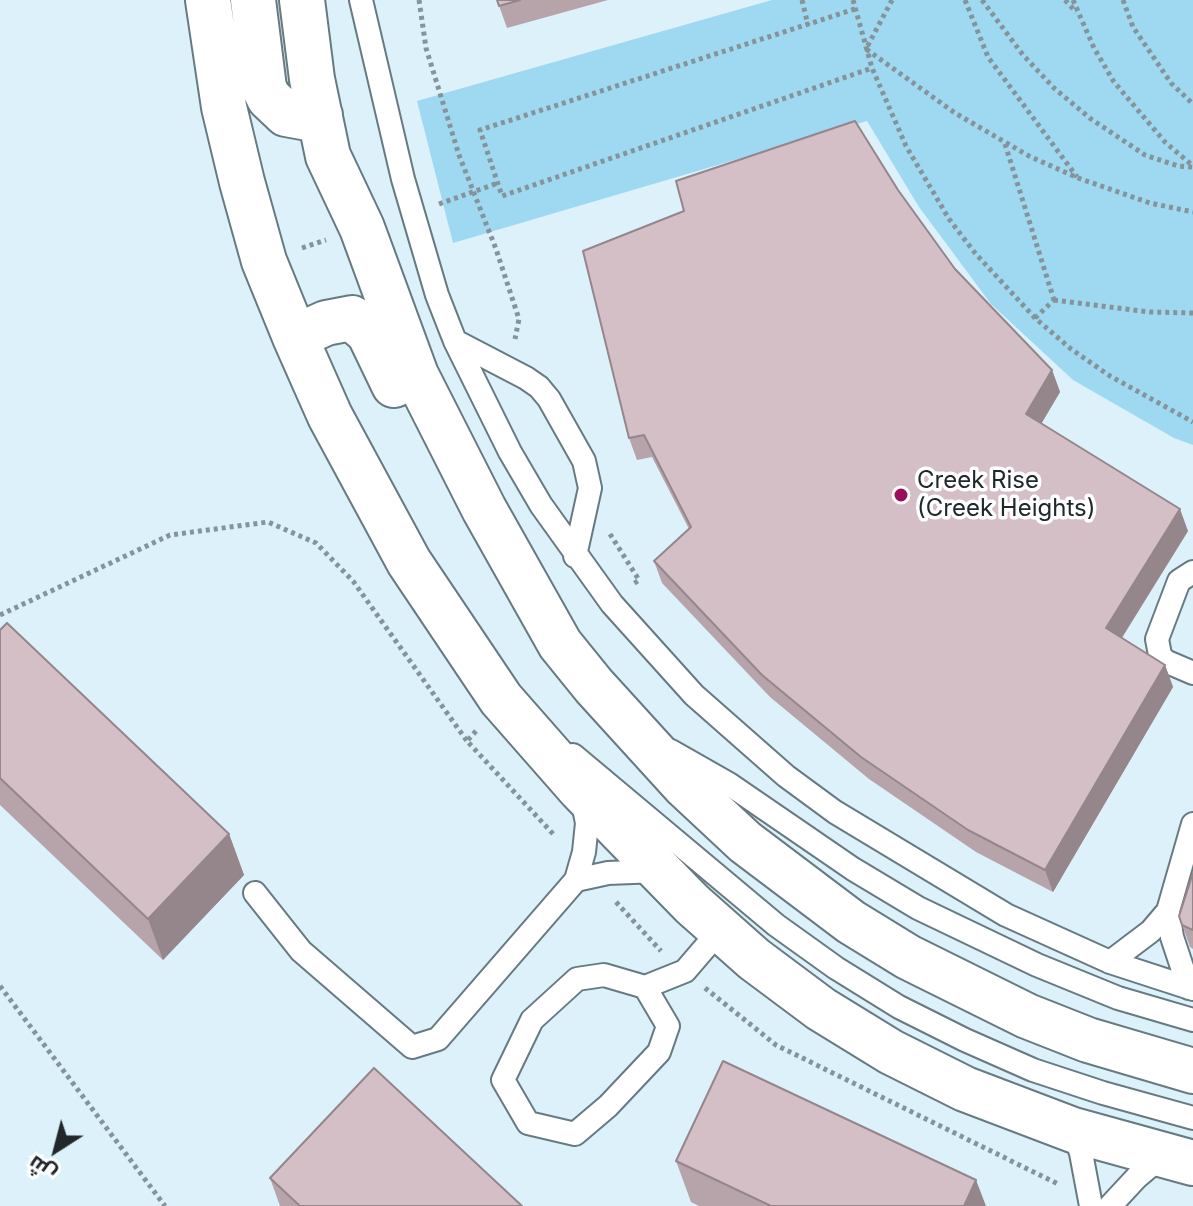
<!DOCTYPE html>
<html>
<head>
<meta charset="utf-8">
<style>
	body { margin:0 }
	#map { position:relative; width:1193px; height:1206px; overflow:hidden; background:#dcf1fa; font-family:Inter,Cairo,sans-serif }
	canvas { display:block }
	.north { position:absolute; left:16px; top:1110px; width:80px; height:80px; -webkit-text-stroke:6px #fff; paint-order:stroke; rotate:216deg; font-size:22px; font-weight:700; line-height:32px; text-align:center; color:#20282c }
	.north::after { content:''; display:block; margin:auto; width:28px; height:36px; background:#20282c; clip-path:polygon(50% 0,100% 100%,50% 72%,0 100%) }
</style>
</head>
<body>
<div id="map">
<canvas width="1193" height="1206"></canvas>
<div class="north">ش</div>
</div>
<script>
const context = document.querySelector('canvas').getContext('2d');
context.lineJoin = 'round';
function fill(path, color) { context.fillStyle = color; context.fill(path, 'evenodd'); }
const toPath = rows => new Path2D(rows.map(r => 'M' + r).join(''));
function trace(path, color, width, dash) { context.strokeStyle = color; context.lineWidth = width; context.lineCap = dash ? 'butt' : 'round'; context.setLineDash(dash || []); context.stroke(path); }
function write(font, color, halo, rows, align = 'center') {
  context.font = font + ' Inter,sans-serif'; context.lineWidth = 7; context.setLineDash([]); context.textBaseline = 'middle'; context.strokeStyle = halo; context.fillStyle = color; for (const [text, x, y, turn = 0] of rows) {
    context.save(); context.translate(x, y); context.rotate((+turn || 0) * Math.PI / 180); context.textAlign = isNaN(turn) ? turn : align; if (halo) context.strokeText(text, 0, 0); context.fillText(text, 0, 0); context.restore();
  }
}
const green = toPath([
	[772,0,1193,0,1193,445,1174,438,1073,380,991,304,919,207,867,121,453,243,417,101]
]);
const path = toPath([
	[419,0,426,48,459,155,496,249,519,319,515,339],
	[802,0,808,25],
	[853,0,872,68,906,146,949,219,975,253,1035,318,1071,349,1110,376,1193,422],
	[892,0,866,49,955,113,1029,156,1078,178,1150,203,1193,212],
	[965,0,988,57,1077,177],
	[982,0,1023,55,1055,89,1091,119,1145,155,1178,166,1193,167],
	[1065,0,1076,12],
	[1073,0,1094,48,1114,82,1165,142,1193,166],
	[1123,0,1133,27,1171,83,1193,104],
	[855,9,480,130,502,196,872,68],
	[1005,144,1054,300],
	[439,204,498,183],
	[302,248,326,240],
	[1054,300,1150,312,1193,313],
	[1035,318,1054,300],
	[610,534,639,580,632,585],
	[0,615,170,535,268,522,316,543,353,581,467,741],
	[476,731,467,741,555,836],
	[616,902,661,951],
	[0,986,165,1206],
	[705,988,776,1045,1058,1184]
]);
const service = toPath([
	[361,0,403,179,437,295,455,341,510,452,541,505,612,604,694,695,786,776,835,812,1006,915,1110,962,1193,989],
	[455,341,526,378,539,387,549,399,584,461,590,488,575,556],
	[1193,572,1179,581,1157,639,1160,655,1165,661,1193,673],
	[671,751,729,784,853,869,918,908,1037,965,1118,998,1193,1020],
	[573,755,776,925,836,968,899,1007,965,1040,1033,1070,1103,1093,1193,1118],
	[576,880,608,873,658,871],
	[255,893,301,951,412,1047,438,1039,576,880,584,852,587,823,582,798],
	[1168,911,1172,937,1189,988],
	[1110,962,1151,931,1168,911,1193,824],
	[645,987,668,1026,659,1052,608,1106,575,1134,528,1123,503,1080,532,1020,577,979,604,975,645,987,685,971,721,929],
	[1073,1130,1081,1153,1091,1206],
	[1110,1206,1137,1177,1162,1156]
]);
const tertiary = toPath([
	[208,0,224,107,242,182,264,261,295,337,330,416,409,562,501,699,580,789,692,904,754,959,821,1009,891,1052,965,1089,1073,1130,1193,1163],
	[253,0,264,88,269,98,286,114,308,118,320,115],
	[302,0,312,79,328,156,362,228,416,375,484,509,560,644,594,686,685,786,745,842,851,922,908,957,1027,1016,1088,1040,1193,1071],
	[295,337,326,323,352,318,369,333,394,385]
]);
const wall = toPath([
	[497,0,608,0,507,28],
	[898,190,955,269,1052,370,1060,392,1041,424,1188,531,1122,638,1165,665,1173,687,1053,892,976,852,869,779,770,697,662,583,654,561,689,529,652,457,637,460,629,438],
	[0,630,229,834,244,875,163,960,0,805],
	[1193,873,1193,949,1190,947,1179,916],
	[676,1161,986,1206,699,1206,691,1202],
	[270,1178,522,1206,280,1206]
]);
const shadedWall = toPath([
	[1052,370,1060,392,1034,436,1026,414],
	[1180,509,1188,531,1114,650,1106,628],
	[1165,665,1173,687,1053,892,1045,870],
	[229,834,244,875,163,960,148,919],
	[976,1180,986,1206,964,1206]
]);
const building = toPath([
	[497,0,520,0,499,6,497,0],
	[855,121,898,190,955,269,1052,370,1026,414,1180,509,1106,628,1165,665,1045,870,968,830,861,757,762,675,654,561,691,527,644,435,629,438,583,251,684,211,676,181,855,121],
	[7,623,229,834,148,919,0,778,0,630,7,623],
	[1193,873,1193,930,1182,925,1179,916,1193,873],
	[723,1061,976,1180,964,1206,771,1206,676,1161,723,1061],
	[374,1068,522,1206,300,1206,270,1178,374,1068]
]);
const markers = [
	[901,495,8,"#9c0d5b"]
];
const poiNames = [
	["Creek Rise",917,481],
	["(Creek Heights)",917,509]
];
fill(green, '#9fd9f1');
trace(service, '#677a82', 26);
trace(tertiary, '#677a82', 48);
trace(path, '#85949a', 5, [4, 4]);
trace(service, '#fff', 22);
trace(tertiary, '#fff', 44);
fill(wall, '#b6a4aa');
fill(shadedWall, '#94868b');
fill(building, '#d4bfc6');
trace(building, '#94868b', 2);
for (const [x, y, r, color] of markers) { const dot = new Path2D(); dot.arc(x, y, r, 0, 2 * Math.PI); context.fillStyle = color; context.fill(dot); trace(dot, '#fff', 3); }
write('24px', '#20282c', '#fff', poiNames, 'left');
</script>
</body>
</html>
